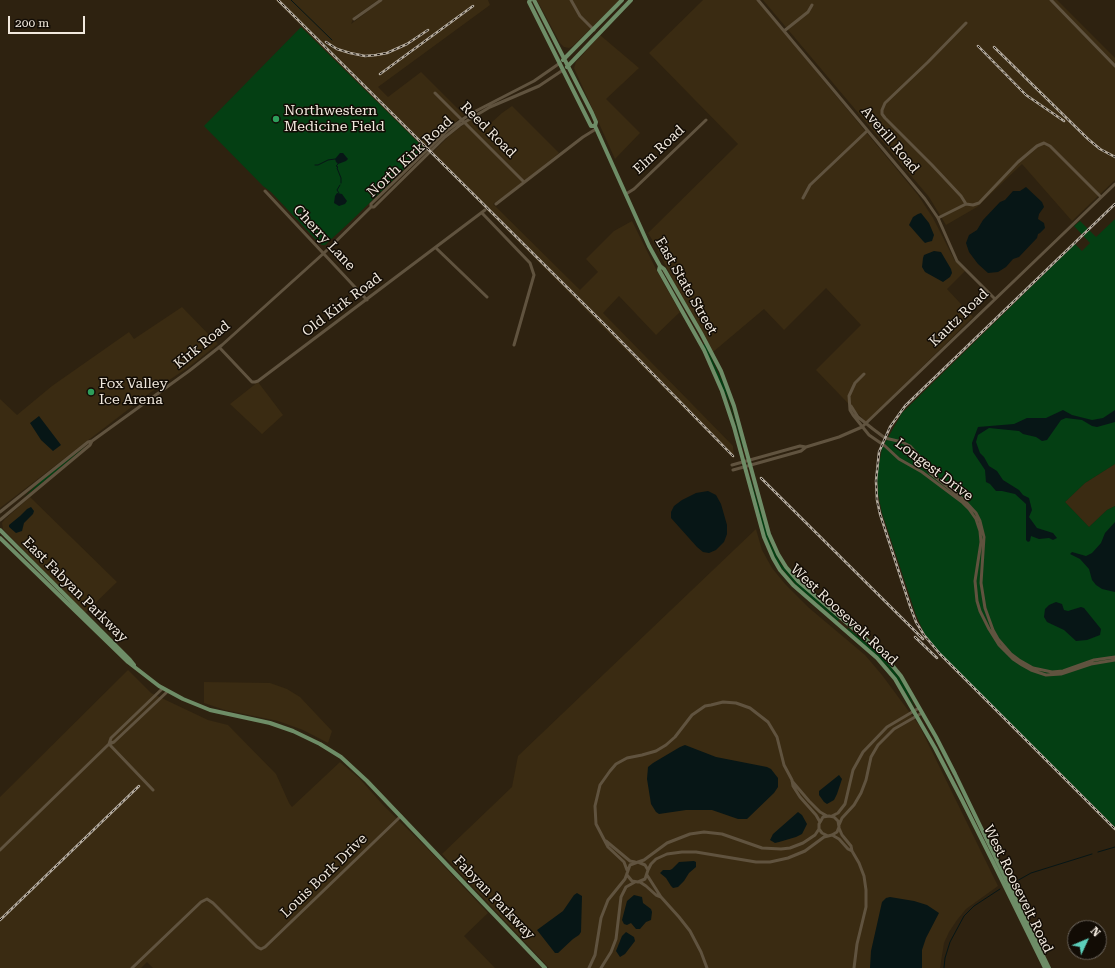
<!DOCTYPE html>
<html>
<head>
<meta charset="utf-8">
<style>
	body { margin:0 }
	#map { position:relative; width:1115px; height:968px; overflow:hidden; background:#2e2210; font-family:"Roboto Serif",serif }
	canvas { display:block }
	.north { position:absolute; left:1067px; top:920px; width:40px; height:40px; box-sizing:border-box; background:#120c05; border:1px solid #6b645c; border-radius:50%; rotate:46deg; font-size:11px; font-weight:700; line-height:16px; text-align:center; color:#f1e9de }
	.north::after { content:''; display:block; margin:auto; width:14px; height:18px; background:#5cceba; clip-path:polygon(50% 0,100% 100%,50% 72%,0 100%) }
	.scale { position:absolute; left:8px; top:16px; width:77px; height:18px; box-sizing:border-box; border:2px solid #f1e9de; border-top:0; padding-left:5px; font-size:12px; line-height:14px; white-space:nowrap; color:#f1e9de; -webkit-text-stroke:3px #120c05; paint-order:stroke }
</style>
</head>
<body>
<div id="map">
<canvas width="1115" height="968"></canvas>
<div class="north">N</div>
<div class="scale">200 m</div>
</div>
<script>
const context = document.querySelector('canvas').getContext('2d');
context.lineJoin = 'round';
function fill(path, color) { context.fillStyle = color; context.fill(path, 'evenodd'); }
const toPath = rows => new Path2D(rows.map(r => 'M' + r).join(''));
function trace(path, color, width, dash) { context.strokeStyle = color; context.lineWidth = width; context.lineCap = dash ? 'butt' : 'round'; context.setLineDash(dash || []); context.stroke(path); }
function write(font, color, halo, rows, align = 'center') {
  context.font = font + ' "Roboto Serif",serif'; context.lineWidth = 3; context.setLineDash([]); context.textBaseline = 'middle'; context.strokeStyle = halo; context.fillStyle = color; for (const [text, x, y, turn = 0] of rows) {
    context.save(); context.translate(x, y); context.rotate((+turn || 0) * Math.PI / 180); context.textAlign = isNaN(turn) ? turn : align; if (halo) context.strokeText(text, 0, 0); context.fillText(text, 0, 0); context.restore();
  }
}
const built = toPath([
	[275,0,378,0,354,17,351,24,383,0,488,0,490,5,378,87,388,97,421,72,464,115,443,132,425,149],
	[537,0,620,0,573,46,569,48,564,47,560,43],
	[703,0,757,0,918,195,933,218,955,261,965,271,947,289,973,317,866,422,816,370,861,325,826,288,784,330,764,309,713,352,678,291,657,248,648,233,738,144,649,53],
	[763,0,1057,0,1115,58,1115,180,1072,221,1022,164,977,207,946,225,929,197],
	[600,35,639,68,606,99,640,133,615,159,574,68,576,62],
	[512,106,559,153,525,181,493,204,580,290,598,272,586,259,614,231,632,221,658,273,680,312,656,335,619,296,603,313,733,446,734,459,431,154,450,135,470,120,481,132,502,113],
	[182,307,218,344,189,367,151,392,0,508,0,399,17,415,52,386,129,332,134,339],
	[258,382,283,415,262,434,230,404],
	[1115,464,1115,506,1107,510,1089,527,1065,502,1085,483],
	[30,497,117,582,85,613,3,529,2,523,5,519],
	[756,529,762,550,772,568,786,585,808,607,865,655,882,675,919,725,998,886,966,909,957,920,949,932,944,943,940,968,549,968,442,854,512,787,518,756],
	[128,670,151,693,208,720,228,725,276,774,289,803,292,807,340,762,359,778,384,806,427,848,488,913,464,936,495,968,153,968,147,962,141,968,0,968,0,797],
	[204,682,270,683,287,689,300,697,332,731,328,743,303,730,278,721,225,710,204,703]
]);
const green = toPath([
	[301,27,425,149,350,222,325,245,322,245,319,243,271,192,263,186,204,126],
	[1115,219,1115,464,1085,483,1065,502,1089,527,1107,510,1115,506,1115,827,940,653,926,637,916,615,882,513,878,494,877,476,882,448,902,413,1075,244,1082,251,1090,243,1074,226,1080,221,1096,237],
	[705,344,725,387,744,448,743,448,729,402,703,345],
	[87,445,47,479,24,497,43,479],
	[751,480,770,542,781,564,796,581,839,619,838,621,796,585,777,563,765,536,750,481],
	[848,628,882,656,899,677,906,688,915,708,897,679,887,666,847,629]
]);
const water = toPath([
	[340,153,343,153,348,159,346,161,338,164,336,162,335,159],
	[1026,187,1042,202,1044,207,1039,214,1038,219,1044,223,1045,228,1040,233,1038,234,1037,238,1019,257,1013,259,1006,267,998,272,988,273,978,264,969,252,966,243,969,235,977,230,983,220,1000,202,1005,200,1013,191,1020,191],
	[337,193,342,194,347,201,345,204,339,206,334,203,335,196],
	[921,213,929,223,934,235,932,241,928,242,925,243,923,241,909,225,913,217,918,214],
	[934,251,941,252,951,269,952,273,950,277,943,282,925,272,922,267,923,258,924,255],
	[1063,410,1072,415,1092,420,1103,418,1115,410,1115,422,1097,427,1092,426,1082,420,1066,418,1061,420,1047,440,1042,441,1036,437,1023,434,1019,431,989,428,978,435,976,442,980,453,984,457,989,466,997,471,1003,480,1019,490,1023,495,1029,498,1032,510,1029,517,1037,528,1053,533,1057,538,1053,540,1049,538,1039,539,1031,536,1030,541,1028,542,1026,540,1026,504,1015,494,1002,491,996,491,990,484,986,482,985,470,973,452,972,443,978,427,1014,424,1027,418,1046,418],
	[39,416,61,445,53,451,41,440,30,423],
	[708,491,716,495,721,504,727,525,727,534,724,542,716,550,709,553,703,552,697,547,671,518,671,512,674,506,682,500,696,493],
	[31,507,34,511,33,514,24,523,22,531,16,533,9,527,9,525,20,516,27,509],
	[1115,522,1115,592,1102,589,1096,585,1092,580,1089,569,1080,559,1070,554,1072,552,1086,556,1092,553,1101,543,1105,533],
	[1056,602,1062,604,1064,610,1068,611,1081,607,1084,608,1101,629,1100,635,1087,640,1076,641,1064,630,1047,622,1044,617,1045,609,1049,605],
	[685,745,716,757,767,767,771,769,778,778,778,787,774,793,747,819,738,819,712,810,686,810,659,814,656,812,651,804,647,779,648,767,653,763,680,747],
	[839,775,842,779,837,794,834,800,827,804,824,802,819,795,819,791],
	[798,812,802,815,807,824,802,834,796,837,779,842,775,843,770,840,773,834],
	[694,861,696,862,696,867,689,873,684,881,678,887,673,888,671,886,666,878,660,873,663,870,670,870,672,869,679,862],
	[577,893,582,896,581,932,579,935,573,939,558,953,555,953,537,930,563,911,574,895],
	[634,895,642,897,643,903,651,909,652,912,651,920,646,922,640,929,636,929,631,923,627,925,624,924,622,920,627,901],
	[890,897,914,901,927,905,939,913,926,938,922,950,922,968,870,968,871,951,882,902,886,898],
	[626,932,634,937,635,941,625,954,620,957,616,951,622,936]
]);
const stream = toPath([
	[291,0,332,40],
	[338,164,336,166,338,167,337,168,341,178,341,183],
	[315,165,318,165,328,160,335,159],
	[339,193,337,190,340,185],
	[1098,852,1115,847],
	[1015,882,1031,873,1092,854],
	[944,968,945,958,950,942,964,916,974,906,1000,889]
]);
const minor = toPath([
	[571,0,580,16,594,30],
	[758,0,925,199,938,218,957,261,995,299],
	[1051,0,1115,66],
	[354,19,381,0],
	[784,31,808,12,812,5],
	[435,93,524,182],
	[265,191,367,300],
	[626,194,634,189,706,120],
	[803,198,810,185,867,131],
	[496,204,583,137,596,129],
	[966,204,961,196,932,165,885,118,882,114,882,110,885,103,928,62,966,23],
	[371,207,374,207,445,137,460,125,490,107,539,86,563,70],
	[482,213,530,263,534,275,514,345],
	[938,218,966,204,973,205,979,203,1018,162,1037,146,1044,143,1050,146,1101,197],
	[436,248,487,297],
	[219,347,252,382,255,382,258,381,485,210],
	[864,374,855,383,849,396,850,410,853,415,869,435,885,446,899,459,922,472,962,502,969,509,976,519,980,531,981,542,975,581,977,601,980,611,989,629,999,645,1013,659,1022,665,1031,670,1046,675,1061,674,1091,664,1115,660],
	[851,406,858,417,873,429,885,438,902,442,910,446,919,456,930,473,964,500,976,513,980,521,984,537,981,583,985,608,993,630,998,639,1011,654,1019,660,1033,668,1052,672,1063,671,1094,660,1115,657],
	[732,465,800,446,806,447],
	[733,470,801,451,806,447,839,437,862,427,1115,184],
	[0,512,88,442,92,441],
	[0,520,90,445,92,441,189,371,222,345,324,253,371,207,371,204,448,130,470,114,534,81,560,63],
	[109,744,111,738,163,688],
	[109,744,153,790],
	[792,781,809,801,820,812,827,816],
	[832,816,838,813,845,804,853,770,863,752,887,727,919,708],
	[839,825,842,818,854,805,861,793,866,780,871,757,878,745,894,729,922,713],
	[839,828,842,835,851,846,852,851,859,863,864,876,866,890,866,907,857,944,854,968],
	[832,835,839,839,848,849,852,851],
	[606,841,630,861,635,862],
	[0,850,109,744,114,742,168,691],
	[638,862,644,860,667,843,690,834,704,832,722,834,762,848,781,849,790,848,803,843,815,835,819,829],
	[627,870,624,862,608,847,596,824,595,806,600,785,610,771,616,764,627,758,642,755,656,751,666,745,675,737,692,715,705,706,711,705,723,702,736,703,750,708,768,722,777,737,784,765,792,780,793,786,800,797,816,815,820,822],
	[648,870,651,864,656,859,667,854,682,852,696,852,756,862,770,862,788,858,805,851,824,837,832,835,837,832,839,827,838,821,834,817,829,816,823,817,819,824,819,829,822,833,828,836],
	[647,875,661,897,679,917,690,931,701,952,707,968],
	[640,882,646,886,656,895,661,897],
	[132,968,201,902,207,899,213,903,257,947,261,949,265,947,401,816],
	[589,968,595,955,601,918,608,900,625,879,630,865,638,862,645,865,648,870,645,879,638,882,632,881,627,875],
	[601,968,611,952,616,939,621,897,626,887,635,882]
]);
const major = toPath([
	[530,0,529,2,591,126,595,126],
	[534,0,592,113,596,122,595,126,649,246,660,266,664,269,701,333,721,371,734,406,769,534,778,554,786,567,798,581,882,653,901,676,936,737,955,774,1049,968],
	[563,60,622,0],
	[567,67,631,0],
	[660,266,659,270,704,350,722,391,734,427,764,537,773,558,780,570,793,585,877,658,895,679,935,748,962,800,993,862,1045,968],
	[0,530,130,660,134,665],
	[0,538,128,662,159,686,183,699,210,710,270,723,293,731,320,744,341,757,367,781,545,968]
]);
const rail = toPath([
	[278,0,608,328,733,456],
	[326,42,337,49,350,53,365,56,376,55,387,53,407,44,428,30],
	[978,46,1026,95,1064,121],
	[994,47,1088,139,1100,149,1115,157],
	[380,74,473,6],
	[1115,204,905,406,890,427,879,452,876,481,877,500,880,514,910,606,916,622,924,635,940,654,1115,829],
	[761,478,923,639],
	[915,637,937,658],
	[0,920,139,786]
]);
const markers = [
	[276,119,4,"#2e9e5b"],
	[91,392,4,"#2e9e5b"]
];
const poiNames = [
	["Northwestern",284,111],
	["Medicine Field",284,127],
	["Fox Valley",99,384],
	["Ice Arena",99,400]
];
const streetNames = [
	["Reed Road",488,130,45],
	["Averill Road",890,140,50],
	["Elm Road",659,150,-43],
	["North Kirk Road",410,157,-43],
	["Cherry Lane",324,238,47],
	["East State Street",686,286,60],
	["Old Kirk Road",342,305,-37],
	["Kautz Road",959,318,-44],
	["Kirk Road",202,345,-39],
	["Longest Drive",934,470,37],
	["East Fabyan Parkway",75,590,45],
	["West Roosevelt Road",844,615,43],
	["Louis Bork Drive",324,876,-44],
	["West Roosevelt Road",1018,889,64],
	["Fabyan Parkway",494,898,46]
];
fill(built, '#3a2b12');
fill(green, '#043f13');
fill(water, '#071616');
trace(stream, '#071616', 1);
trace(minor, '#60533f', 3);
trace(major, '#6e8d67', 4);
trace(rail, '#b4ab9e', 2.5);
trace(rail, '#120c05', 1, [3]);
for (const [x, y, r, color] of markers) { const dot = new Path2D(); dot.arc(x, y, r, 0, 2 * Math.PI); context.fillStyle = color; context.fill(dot); trace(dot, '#120c05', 1.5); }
write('14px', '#f1e9de', '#120c05', poiNames, 'left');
write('14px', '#f1e9de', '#120c05', streetNames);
</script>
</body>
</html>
